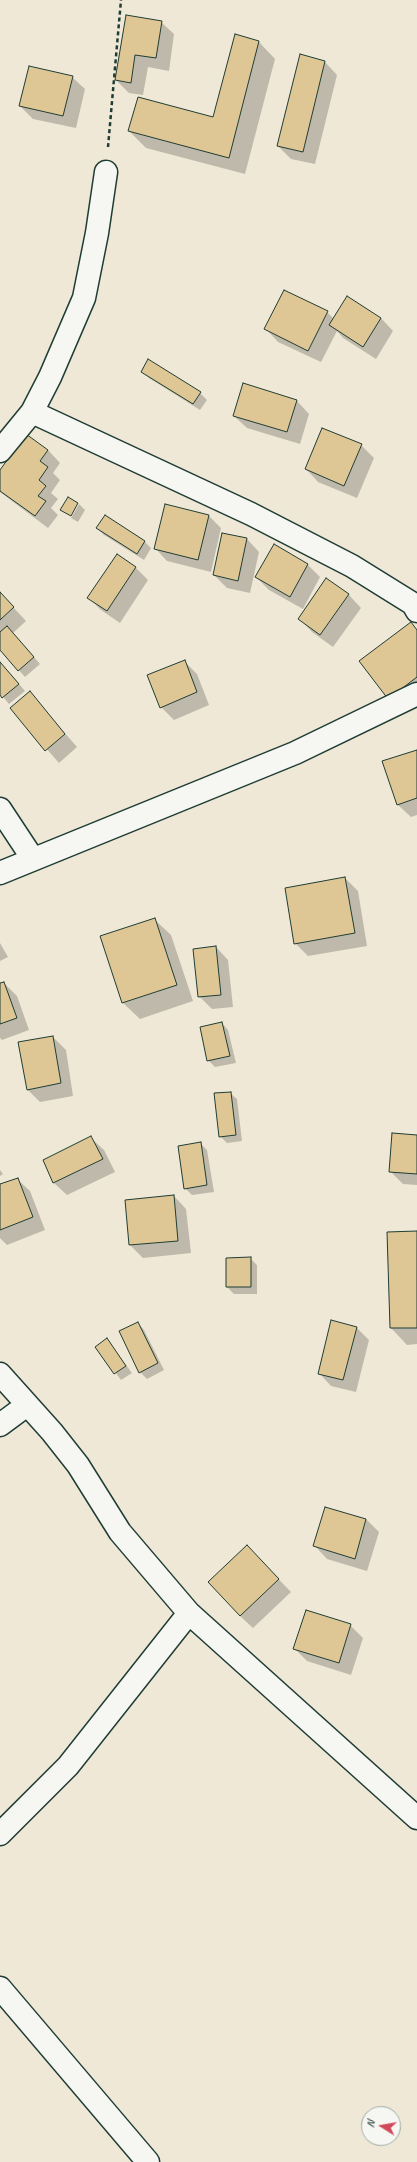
<!DOCTYPE html>
<html>
<head>
<meta charset="utf-8">
<style>
	body { margin:0 }
	#map { position:relative; width:417px; height:2162px; overflow:hidden; background:#efe8d6; font-family:Caveat,sans-serif }
	canvas { display:block }
	.north { position:absolute; left:361px; top:2106px; width:40px; height:40px; box-sizing:border-box; background:#f6f6f2; border:1px solid #a0aca6; border-radius:50%; rotate:281deg; font-size:11px; font-weight:700; line-height:16px; text-align:center; color:#1f3d34 }
	.north::after { content:''; display:block; margin:auto; width:14px; height:18px; background:#d1495b; clip-path:polygon(50% 0,100% 100%,50% 72%,0 100%) }
</style>
</head>
<body>
<div id="map">
<canvas width="417" height="2162"></canvas>
<div class="north">N</div>
</div>
<script>
const context = document.querySelector('canvas').getContext('2d');
context.lineJoin = 'round';
function fill(path, color) { context.fillStyle = color; context.fill(path, 'evenodd'); }
const toPath = rows => new Path2D(rows.map(r => 'M' + r).join(''));
function trace(path, color, width, dash) { context.strokeStyle = color; context.lineWidth = width; context.lineCap = dash ? 'butt' : 'round'; context.setLineDash(dash || []); context.stroke(path); }
const shadow = toPath([
	[126,16,161,22,174,34,169,71,148,67,143,95,129,93,116,80],
	[259,42,275,59,245,174,146,148,129,131,214,118],
	[325,62,337,75,315,164,291,159,278,146],
	[72,77,85,89,76,128,33,119,20,106],
	[327,312,334,319,381,318,393,331,376,359,343,338,337,331,321,362,278,342,266,329],
	[142,371,200,393,207,400,200,410,149,378],
	[244,384,297,401,309,414,300,444,247,428,234,416],
	[361,445,374,458,357,498,318,482,306,469],
	[48,450,60,463,53,473,60,480,51,493,58,499,51,508,58,515,48,528,0,492,0,472],
	[79,504,85,510,78,522,71,518],
	[105,516,145,542,151,548,144,560,104,535,97,528],
	[209,516,221,528,211,572,167,561,155,548],
	[247,539,259,552,250,593,227,588,214,575],
	[274,546,308,565,320,577,303,609,269,590,256,577],
	[117,555,136,568,148,580,120,623,101,610,89,598],
	[327,580,349,595,361,608,333,647,312,632,300,619],
	[0,593,26,621,13,633,40,664,25,677,0,649],
	[411,623,417,630,417,700,402,711,361,662],
	[184,661,197,674,209,705,174,720,161,707],
	[1,663,25,691,9,704,0,693],
	[30,693,77,747,59,763,11,708],
	[417,752,417,815,411,817,398,805,384,762],
	[345,878,358,891,367,946,308,956,295,943],
	[154,919,171,935,193,1001,140,1019,123,1003,101,937],
	[0,943,8,957,0,961],
	[216,947,228,960,233,1007,212,1009,199,996],
	[4,983,17,996,29,1030,2,1040,0,1038,0,984],
	[222,1023,228,1030,236,1063,215,1067,208,1060],
	[53,1037,66,1050,73,1096,40,1102,27,1089],
	[230,1093,237,1099,242,1141,227,1143,220,1136],
	[417,1136,417,1185,403,1184,390,1171],
	[91,1138,104,1150,115,1172,67,1195,54,1183,44,1161],
	[200,1143,207,1150,214,1192,192,1195,185,1188],
	[0,1170,3,1174,0,1176],
	[17,1179,30,1191,45,1230,7,1245,0,1238,0,1185],
	[174,1196,186,1209,191,1253,143,1258,130,1245,126,1200],
	[417,1232,417,1344,407,1345,391,1328],
	[250,1258,257,1265,257,1294,234,1294,227,1287,227,1259],
	[138,1323,144,1330,164,1370,147,1379,140,1372],
	[357,1328,369,1340,356,1392,331,1386,319,1373],
	[107,1339,132,1373,121,1380,96,1347],
	[326,1508,366,1519,379,1532,367,1571,327,1559,315,1546],
	[259,1559,291,1592,253,1628,240,1616],
	[350,1625,363,1638,351,1675,307,1661,295,1649]
]);
const building = toPath([
	[126,15,162,21,156,58,135,55,131,83,115,80,126,15],
	[235,34,259,41,229,158,128,131,138,97,213,117,235,34],
	[300,54,325,61,303,152,277,146,300,54],
	[29,66,73,76,63,116,19,106,29,66],
	[284,290,328,311,308,351,264,329,284,290],
	[347,296,381,318,363,347,329,325,347,296],
	[148,359,201,392,193,404,141,372,148,359],
	[243,383,297,400,287,432,233,416,243,383],
	[322,428,362,444,344,486,305,469,322,428],
	[26,434,48,450,40,461,48,467,39,480,46,486,38,496,46,501,35,516,0,491,0,470,26,434],
	[68,497,78,503,71,516,60,510,68,497],
	[165,504,209,515,198,560,154,549,165,504],
	[105,515,145,541,137,554,96,528,105,515],
	[222,533,247,538,238,581,213,575,222,533],
	[274,544,308,564,290,597,255,577,274,544],
	[117,554,136,567,107,611,87,598,117,554],
	[326,578,349,594,320,635,298,619,326,578],
	[0,592,14,607,0,620,0,592],
	[411,622,417,630,417,677,388,699,359,661,411,622],
	[7,626,34,657,18,671,0,650,0,632,7,626],
	[185,660,197,692,160,708,147,675,185,660],
	[0,662,19,684,2,698,0,695,0,662],
	[30,691,65,734,45,751,10,708,30,691],
	[417,750,417,798,397,805,382,761,417,750],
	[345,877,355,933,294,944,285,888,345,877],
	[155,918,177,985,122,1003,100,936,155,918],
	[216,946,221,995,198,997,193,949,216,946],
	[4,982,17,1018,0,1024,0,983,4,982],
	[222,1022,230,1056,207,1061,200,1027,222,1022],
	[53,1036,61,1083,27,1090,18,1042,53,1036],
	[231,1092,236,1135,219,1137,214,1093,231,1092],
	[392,1133,417,1135,417,1174,389,1172,392,1133],
	[91,1136,103,1159,53,1183,43,1160,91,1136],
	[201,1142,207,1185,184,1189,178,1146,201,1142],
	[18,1178,33,1217,0,1230,0,1184,18,1178],
	[174,1195,178,1241,129,1245,125,1200,174,1195],
	[417,1231,417,1328,390,1328,387,1232,417,1231],
	[251,1257,251,1287,226,1287,226,1258,251,1257],
	[331,1320,357,1327,343,1380,318,1374,331,1320],
	[138,1322,158,1363,139,1373,119,1331,138,1322],
	[107,1338,126,1366,114,1374,95,1347,107,1338],
	[325,1507,366,1519,355,1559,313,1546,325,1507],
	[247,1545,279,1579,240,1616,208,1582,247,1545],
	[306,1610,351,1624,339,1663,293,1649,306,1610]
]);
const path = toPath([
	[108,147,121,0]
]);
const minor = toPath([
	[32,412,251,514,352,566,413,604,417,611],
	[0,451,32,412,50,377,84,298,97,233,106,172],
	[0,809,33,859],
	[0,873,295,753,417,694],
	[0,1374,52,1432,78,1465,120,1532,189,1613,417,1818],
	[0,1425,27,1405],
	[0,1834,68,1766,189,1613],
	[0,1988,148,2162]
]);
fill(shadow, '#0003');
fill(building, '#dfc695');
trace(building, '#1f3d34', 1);
trace(minor, '#1f3d34', 25);
trace(path, '#1f3d34', 2.5, [4, 3]);
trace(minor, '#f6f6f2', 22);
</script>
</body>
</html>
